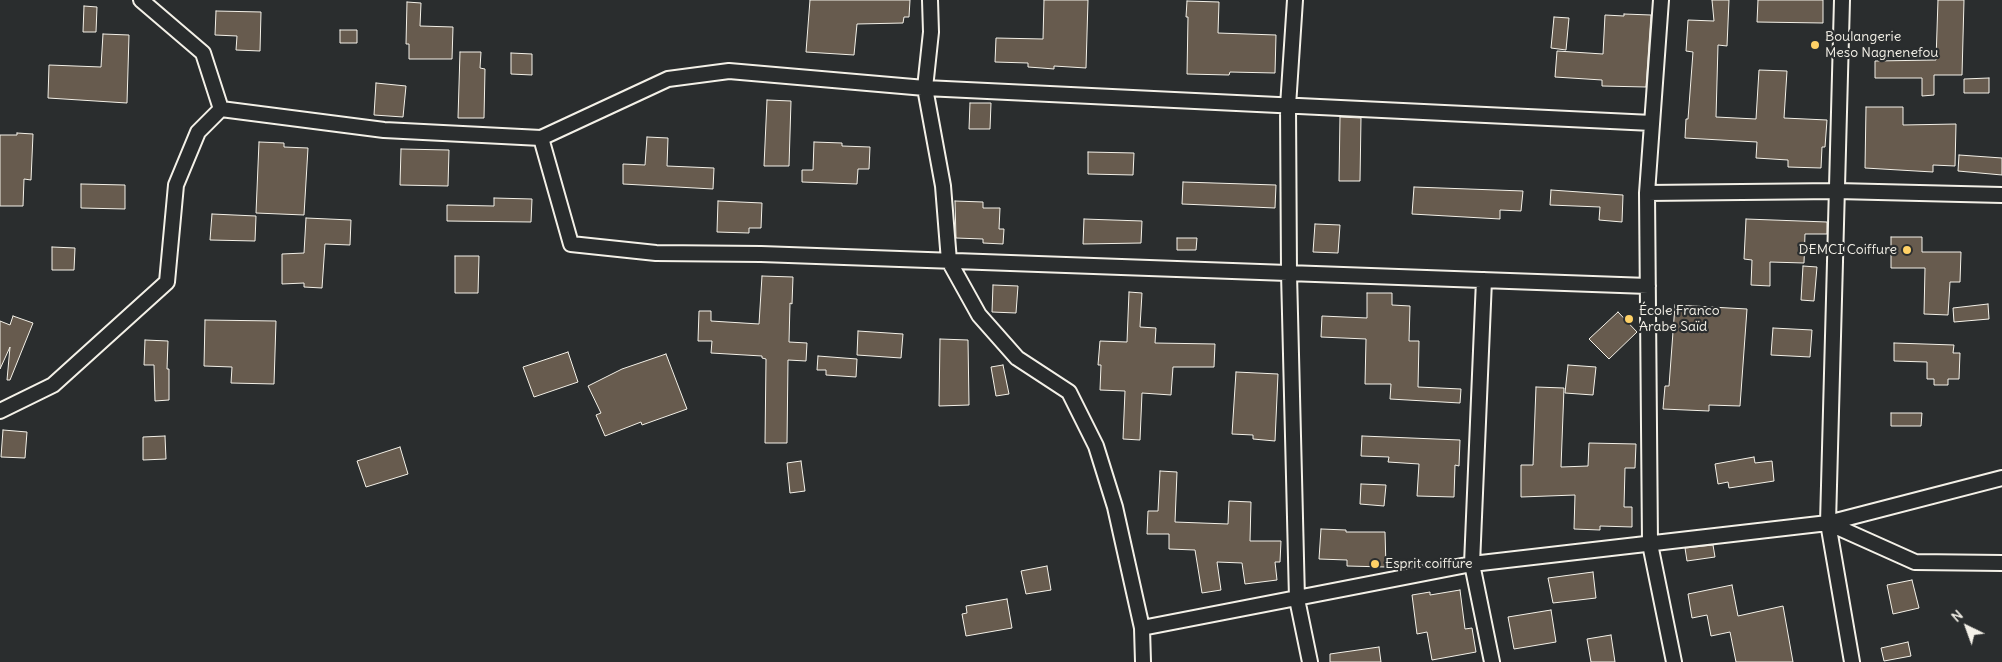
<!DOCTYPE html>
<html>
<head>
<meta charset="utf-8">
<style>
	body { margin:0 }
	#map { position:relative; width:2002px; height:662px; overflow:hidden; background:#2a2d2e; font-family:Delius,sans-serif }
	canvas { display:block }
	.north { position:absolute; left:1942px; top:602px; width:50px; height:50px; -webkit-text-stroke:4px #2a2d2e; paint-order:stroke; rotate:318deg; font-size:14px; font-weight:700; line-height:20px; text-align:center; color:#f4f1e8 }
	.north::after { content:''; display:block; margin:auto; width:18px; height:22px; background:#f4f1e8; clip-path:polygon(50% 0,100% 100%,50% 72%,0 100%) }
</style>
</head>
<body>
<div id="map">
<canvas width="2002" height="662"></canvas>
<div class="north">N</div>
</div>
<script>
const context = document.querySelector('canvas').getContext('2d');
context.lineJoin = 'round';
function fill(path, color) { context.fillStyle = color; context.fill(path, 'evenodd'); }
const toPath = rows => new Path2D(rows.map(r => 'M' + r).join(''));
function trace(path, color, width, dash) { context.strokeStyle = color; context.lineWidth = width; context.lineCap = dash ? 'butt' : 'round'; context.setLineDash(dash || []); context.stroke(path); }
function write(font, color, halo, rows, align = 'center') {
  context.font = font + ' Delius,sans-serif'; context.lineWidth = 4.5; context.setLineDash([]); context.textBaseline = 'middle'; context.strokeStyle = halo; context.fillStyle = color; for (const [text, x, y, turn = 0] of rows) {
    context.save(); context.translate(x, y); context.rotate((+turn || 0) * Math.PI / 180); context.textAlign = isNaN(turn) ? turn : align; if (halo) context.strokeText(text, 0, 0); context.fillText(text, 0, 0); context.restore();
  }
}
const building = toPath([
	[810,0,910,0,909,17,904,17,903,23,857,24,854,55,806,52,810,0],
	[1044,0,1088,0,1086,68,1054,66,1054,69,1042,68,1028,67,1028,63,995,62,996,38,1043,39,1044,0],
	[1712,0,1729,0,1727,46,1718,45,1716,117,1756,119,1759,70,1787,71,1784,118,1827,120,1825,147,1822,147,1821,168,1788,167,1788,160,1756,158,1757,142,1685,138,1686,119,1688,119,1693,52,1686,51,1688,20,1714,21,1712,0],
	[1758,0,1823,0,1823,23,1757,22,1758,0],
	[1938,0,1964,0,1962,75,1934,75,1934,95,1922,96,1922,78,1875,78,1875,61,1936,60,1938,0],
	[1187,1,1219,2,1218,33,1276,35,1275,73,1230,72,1229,75,1187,74,1188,17,1186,17,1187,1],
	[407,2,421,3,420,26,453,27,452,59,409,59,409,44,406,44,407,2],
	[84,6,97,7,96,32,83,32,84,6],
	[216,11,261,12,260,51,236,50,237,36,215,35,216,11],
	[1624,14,1651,15,1646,87,1602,86,1602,80,1555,77,1557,51,1603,54,1605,15,1624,16,1624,14],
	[1554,17,1569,18,1566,50,1551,48,1554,17],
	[340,30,357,30,357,43,340,43,340,30],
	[103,34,129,35,127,103,48,98,49,65,101,67,103,34],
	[460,52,481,52,480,68,485,69,484,118,458,118,460,52],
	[511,53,532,54,532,75,511,74,511,53],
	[1989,78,1989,93,1964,93,1964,79,1989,78],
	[376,83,406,86,403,117,374,115,376,83],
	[767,100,791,101,789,166,764,166,767,100],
	[970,103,991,103,990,129,969,129,970,103],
	[1866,107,1903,107,1903,125,1956,124,1955,166,1933,165,1933,172,1865,168,1866,107],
	[1340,117,1361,118,1360,181,1339,181,1340,117],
	[17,133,33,134,31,180,24,179,23,206,0,206,0,135,17,135,17,133],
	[647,137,668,138,667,166,714,168,713,189,623,184,623,164,645,165,647,137],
	[259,142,284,143,284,147,308,148,304,215,256,213,259,142],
	[814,142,842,143,842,146,870,147,869,169,858,169,857,184,802,182,802,170,813,170,814,142],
	[401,149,449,150,448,186,400,185,401,149],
	[1088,152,1134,153,1133,175,1088,174,1088,152],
	[1959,155,2002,158,2002,175,1958,171,1959,155],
	[1183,182,1276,185,1275,208,1182,204,1183,182],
	[81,184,125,185,125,209,81,208,81,184],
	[1414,187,1523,191,1521,211,1500,210,1500,219,1412,214,1414,187],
	[1551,190,1623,195,1622,222,1599,220,1600,207,1550,205,1551,190],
	[494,198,532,199,531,222,447,221,447,205,494,206,494,198],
	[718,201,762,203,761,228,749,228,749,233,717,232,718,201],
	[955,201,983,202,983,208,1000,208,999,229,1004,229,1003,244,983,243,983,239,956,238,955,201],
	[212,214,256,216,255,241,210,240,212,214],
	[306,218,351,220,350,245,325,244,322,288,304,287,304,283,282,284,282,254,304,253,306,218],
	[1084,219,1142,221,1141,243,1083,244,1084,219],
	[1746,219,1827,222,1827,234,1805,234,1804,263,1770,262,1770,286,1751,285,1752,260,1744,259,1746,219],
	[1315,224,1340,225,1338,253,1313,252,1315,224],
	[1891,237,1922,237,1922,252,1961,252,1960,282,1950,282,1948,315,1924,314,1925,268,1891,268,1891,237],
	[1177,238,1197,238,1196,250,1177,250,1177,238],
	[52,247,75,248,74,270,52,270,52,247],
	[455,256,479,256,478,293,455,293,455,256],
	[1803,266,1817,267,1814,301,1801,300,1803,266],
	[762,276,793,277,792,304,790,303,789,342,807,343,806,361,788,360,787,443,765,443,766,359,762,358,762,356,711,353,712,341,698,341,699,311,711,311,711,321,759,324,762,276],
	[993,285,1018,286,1016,313,992,312,993,285],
	[1129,292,1142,293,1140,327,1156,328,1155,343,1215,344,1214,367,1173,367,1171,395,1142,393,1140,440,1123,439,1125,391,1100,390,1101,365,1098,365,1100,341,1127,342,1129,292],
	[1367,293,1392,293,1392,305,1410,306,1409,341,1419,341,1418,387,1461,389,1460,403,1390,399,1391,384,1365,384,1366,339,1321,337,1322,316,1367,318,1367,293],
	[1988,304,1989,319,1954,322,1953,308,1988,304],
	[1675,305,1747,309,1740,406,1709,405,1709,411,1663,409,1665,386,1669,386,1675,305],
	[1618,312,1637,332,1609,359,1589,339,1618,312],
	[13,316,33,323,10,380,7,380,10,347,0,369,0,321,10,325,13,316],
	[205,320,276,321,274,384,231,383,232,367,204,366,205,320],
	[1773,328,1812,330,1810,357,1771,355,1773,328],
	[858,331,903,334,901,358,857,355,858,331],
	[940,339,968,340,969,405,939,406,940,339],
	[145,340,168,341,167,369,169,369,169,400,155,401,154,365,144,365,145,340],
	[1894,343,1954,345,1953,353,1960,353,1959,379,1948,379,1948,385,1934,385,1934,379,1927,379,1927,362,1894,361,1894,343],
	[568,352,578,382,534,397,523,367,568,352],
	[666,354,687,409,642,425,641,422,605,436,596,415,601,413,588,386,622,369,666,354],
	[818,356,857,359,856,377,826,375,826,370,817,370,818,356],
	[1003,365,1009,394,996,396,991,367,1003,365],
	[1568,365,1596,367,1593,395,1565,393,1568,365],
	[1236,372,1278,374,1275,441,1253,439,1253,435,1232,434,1236,372],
	[1536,387,1564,388,1561,467,1588,466,1589,443,1636,444,1635,468,1625,468,1624,507,1632,507,1632,527,1600,526,1600,530,1574,529,1575,495,1521,497,1521,465,1533,465,1536,387],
	[1891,413,1922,413,1921,426,1891,426,1891,413],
	[3,430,27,432,25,458,1,457,3,430],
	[165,436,166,459,143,460,143,437,165,436],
	[1362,436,1460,440,1459,466,1455,465,1454,497,1417,496,1419,464,1388,462,1389,457,1361,456,1362,436],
	[400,447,408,474,366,487,357,461,400,447],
	[1754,457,1755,463,1772,461,1774,481,1729,488,1728,482,1718,484,1715,464,1754,457],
	[801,461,805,491,790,493,787,463,801,461],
	[1160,471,1177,472,1175,522,1228,524,1229,501,1251,502,1250,541,1281,541,1280,562,1275,562,1277,580,1245,584,1242,563,1217,562,1221,590,1202,593,1195,550,1169,549,1169,534,1147,534,1148,511,1158,511,1160,471],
	[1361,484,1386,485,1384,506,1360,504,1361,484],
	[1321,529,1346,530,1346,532,1385,532,1386,567,1347,566,1347,560,1319,559,1321,529],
	[1713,545,1715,557,1687,561,1685,548,1713,545],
	[1047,566,1051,590,1026,594,1021,571,1047,566],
	[1593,572,1596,598,1553,603,1548,578,1593,572],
	[1912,580,1919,608,1893,614,1887,585,1912,580],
	[1732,585,1738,616,1783,606,1793,662,1736,662,1730,632,1711,636,1707,615,1692,618,1688,594,1732,585],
	[1460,590,1465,629,1472,628,1476,652,1432,660,1427,632,1417,634,1412,595,1430,592,1430,595,1460,590],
	[1007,599,1012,628,966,636,962,614,967,613,966,606,1007,599],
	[1551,610,1556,642,1514,649,1508,617,1551,610],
	[1611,635,1615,662,1591,662,1587,639,1611,635],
	[1908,642,1911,656,1884,661,1881,648,1908,642],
	[1379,647,1381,662,1330,662,1330,654,1379,647]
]);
const minor = toPath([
	[141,0,203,53,221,109],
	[930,0,931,32,925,88,943,186,949,261,979,315,1017,358,1069,392,1096,446,1115,507,1142,628,1143,662],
	[1295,0,1288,106,1289,273,1297,599,1310,662],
	[1661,0,1647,193,1650,544,1674,662],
	[1842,0,1828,523,1852,662],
	[221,109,384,130,541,138,668,79,729,71,925,88,1652,123],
	[541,138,571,244,656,253,761,254,1648,286],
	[1647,193,1837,191,2002,195],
	[1484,280,1472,564,1492,662],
	[0,411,53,385,167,282,176,185,198,132,221,109],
	[1828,523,1915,562,2002,563],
	[1142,628,1472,564,1828,523,2002,478]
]);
const markers = [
	[1815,45,5,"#ffd166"],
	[1907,250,5,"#ffd166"],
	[1629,319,5,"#ffd166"],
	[1375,564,5,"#ffd166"]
];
const poiNames = [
	["Boulangerie",1825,37],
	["Meso Nagnenefou",1825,53],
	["DEMCI Coiffure",1897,250,"right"],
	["École Franco",1639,311],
	["Arabe Saïd",1639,327],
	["Esprit coiffure",1385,564]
];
fill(building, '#675b4e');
trace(building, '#f4f1e8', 1);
trace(minor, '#f4f1e8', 18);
trace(minor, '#2a2d2e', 14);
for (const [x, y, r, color] of markers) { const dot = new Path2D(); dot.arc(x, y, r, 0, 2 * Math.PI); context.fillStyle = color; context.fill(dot); trace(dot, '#2a2d2e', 2); }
write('14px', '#f4f1e8', '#2a2d2e', poiNames, 'left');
</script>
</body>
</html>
